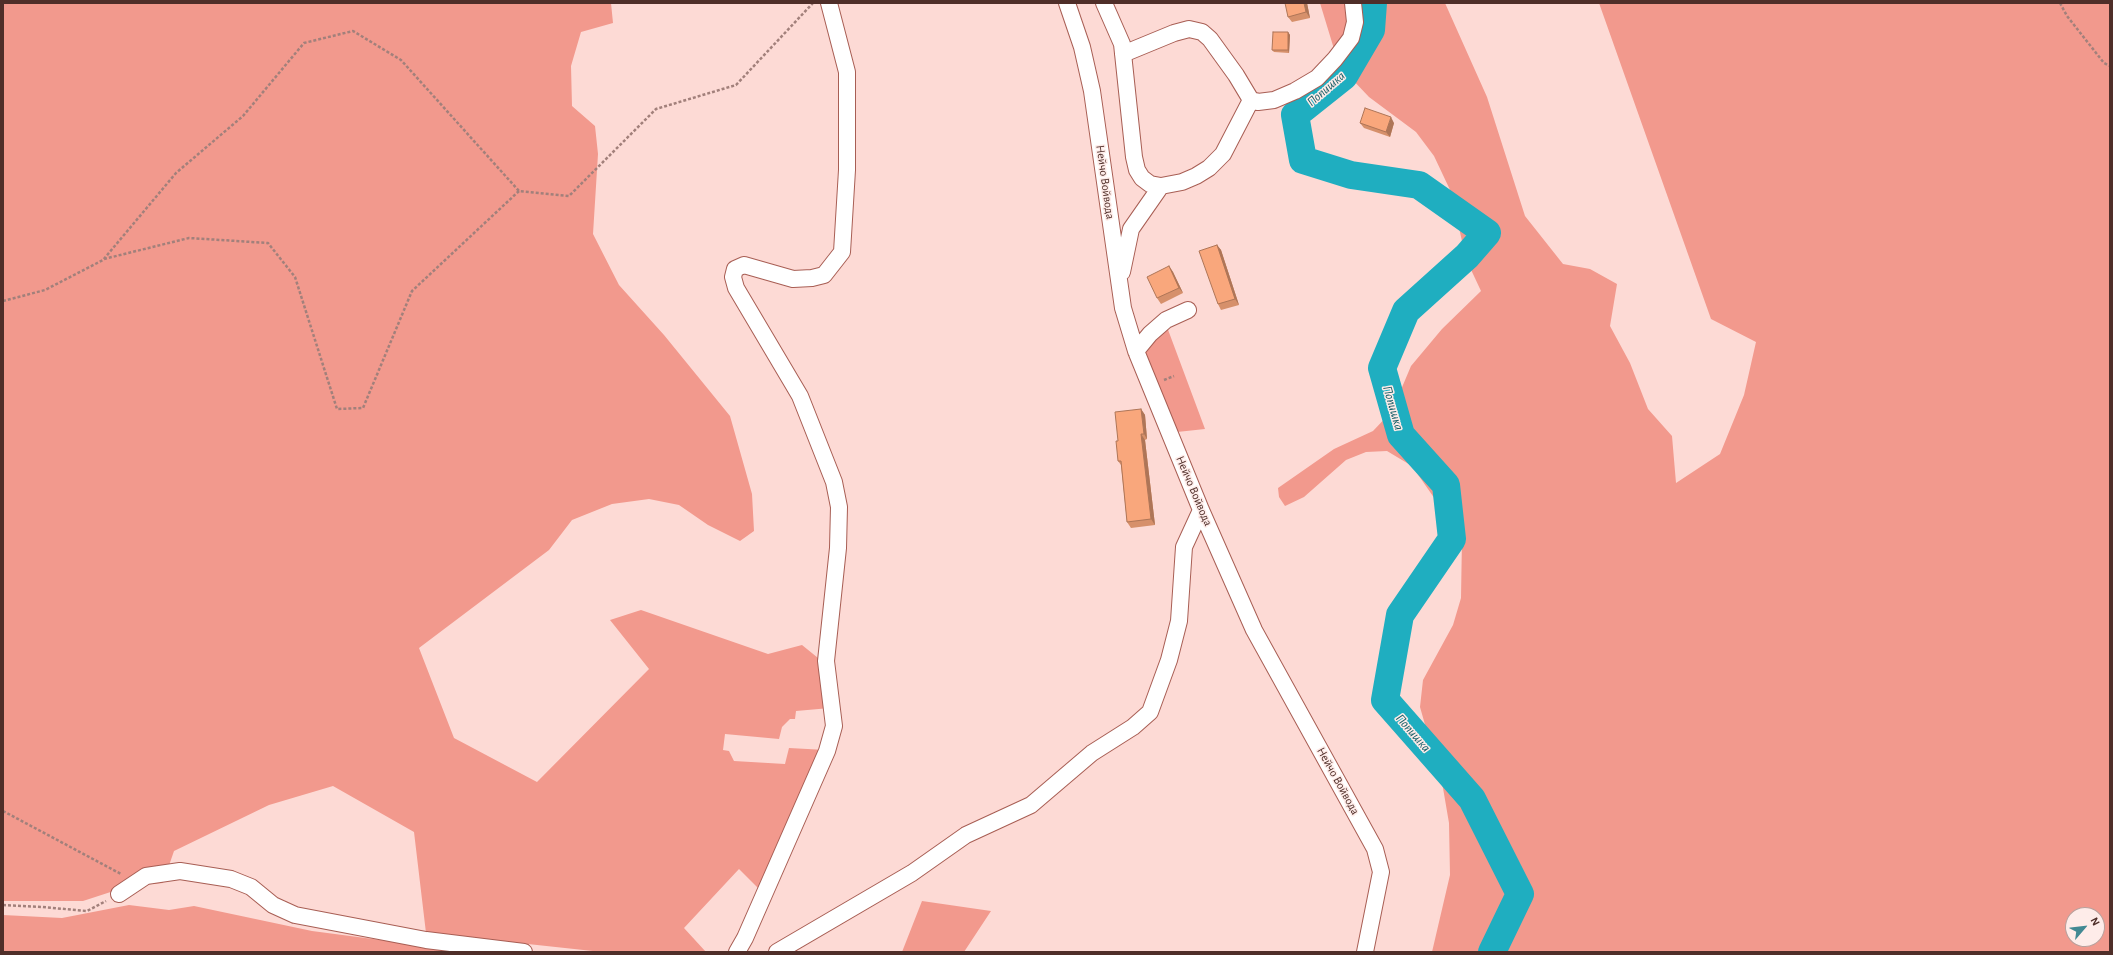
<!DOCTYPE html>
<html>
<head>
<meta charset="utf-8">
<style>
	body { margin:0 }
	#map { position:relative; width:2113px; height:955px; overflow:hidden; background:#fddad5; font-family:"Alegreya Sans",sans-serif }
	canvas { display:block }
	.frame { position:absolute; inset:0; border:4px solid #4f2e29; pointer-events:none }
	.north { position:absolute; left:2065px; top:907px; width:40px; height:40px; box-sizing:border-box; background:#feece9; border:1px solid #b8a09c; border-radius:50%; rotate:62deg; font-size:11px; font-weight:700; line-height:16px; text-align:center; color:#4f2e29 }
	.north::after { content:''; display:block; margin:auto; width:14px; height:18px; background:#428993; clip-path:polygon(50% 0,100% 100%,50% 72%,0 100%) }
</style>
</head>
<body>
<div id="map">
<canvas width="2113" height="955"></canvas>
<div class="frame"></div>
<div class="north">N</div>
</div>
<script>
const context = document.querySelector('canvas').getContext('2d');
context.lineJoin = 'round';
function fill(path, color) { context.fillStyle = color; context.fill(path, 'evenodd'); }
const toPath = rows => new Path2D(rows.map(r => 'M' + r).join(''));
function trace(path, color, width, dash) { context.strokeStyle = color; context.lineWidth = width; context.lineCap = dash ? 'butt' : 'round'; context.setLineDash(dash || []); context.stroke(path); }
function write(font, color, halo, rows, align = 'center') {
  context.font = font + ' "Alegreya Sans",sans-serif'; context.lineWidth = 3; context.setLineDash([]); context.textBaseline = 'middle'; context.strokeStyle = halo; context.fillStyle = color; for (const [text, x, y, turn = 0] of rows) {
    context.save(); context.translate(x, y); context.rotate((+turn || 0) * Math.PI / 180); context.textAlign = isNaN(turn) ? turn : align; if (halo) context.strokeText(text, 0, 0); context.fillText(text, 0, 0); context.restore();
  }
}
const green = toPath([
	[3,3,611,3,613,23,581,32,571,66,572,106,595,126,598,154,593,234,619,285,664,335,730,416,752,494,754,531,740,541,708,525,679,505,649,499,612,504,572,520,549,550,419,648,454,738,537,782,649,669,610,620,641,610,768,654,802,645,823,662,830,708,796,711,795,719,790,719,782,727,779,739,725,734,723,750,729,751,734,761,785,764,789,748,826,750,761,891,739,869,684,928,706,952,602,952,426,933,414,832,333,786,269,805,174,851,163,883,129,886,83,901,3,901],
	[1320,3,1445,3,1487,97,1525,216,1563,264,1590,269,1617,284,1610,326,1630,363,1648,409,1672,436,1676,483,1720,454,1744,395,1756,342,1711,319,1599,3,2110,3,2110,952,1432,952,1450,875,1449,823,1443,788,1420,707,1423,680,1453,625,1461,598,1462,538,1412,466,1387,451,1366,452,1346,460,1304,497,1285,506,1279,497,1278,488,1334,449,1373,431,1392,411,1411,366,1442,329,1481,291,1466,259,1451,192,1434,156,1416,132,1369,97,1350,77,1334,49],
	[2073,915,2097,915,2097,939,2073,939],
	[1167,327,1205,429,1177,432,1144,352],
	[922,901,991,911,964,952,902,952],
	[129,905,169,910,194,906,312,931,411,944,494,952,3,952,3,915,62,918]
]);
const river = toPath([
	[1373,3,1371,30,1344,76,1295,115,1303,160,1351,175,1419,185,1487,233,1467,256,1406,311,1382,368,1401,435,1446,485,1452,539,1400,615,1385,700,1472,799,1520,894,1492,952]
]);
const path = toPath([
	[2060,3,2067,16,2104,63,2110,66],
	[104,259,189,238,268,243,295,277,337,409,363,408,412,291,519,191],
	[3,301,45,290,103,260,176,173,243,116,304,43,353,31,401,60,519,191,569,196,656,109,736,85,813,3],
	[1164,380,1174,376],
	[3,811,121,874],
	[3,905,42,907,87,911,106,901]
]);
const minor = toPath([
	[1067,3,1082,47,1092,91,1123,308,1136,351,1201,510,1254,630,1375,849,1381,872,1365,952],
	[1104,3,1122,44,1134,157,1137,170,1142,178,1150,184,1161,186],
	[1123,54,1174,33,1189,29,1202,32,1210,39,1236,75,1251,100,1258,102,1274,100,1295,91,1317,78,1335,59,1351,38,1355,22,1353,3],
	[1122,272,1131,229,1161,186,1182,182,1196,176,1209,168,1223,154,1251,100],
	[1136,351,1150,334,1166,320,1188,310],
	[119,894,146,876,180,871,231,879,251,887,273,905,295,915,426,940,524,952],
	[737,952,745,938,827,751,834,726,826,661,838,548,839,507,834,482,800,396,736,288,733,277,735,269,744,265,793,279,812,278,824,275,842,252,847,170,847,72,829,3],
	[777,952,912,873,966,835,1031,805,1092,753,1133,727,1150,712,1169,660,1179,621,1184,547,1201,510]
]);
const wall = toPath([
	[1307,3,1310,18,1292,22,1288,17],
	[1288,32,1290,35,1289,53,1274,52,1272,50],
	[1360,123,1394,123,1390,137,1364,128],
	[1217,245,1221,250,1239,305,1221,310,1218,304],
	[1169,266,1173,272,1183,293,1161,304,1157,298],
	[1141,409,1145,415,1147,439,1145,440,1155,525,1131,528,1127,522,1121,465,1118,461,1118,441]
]);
const shadedWall = toPath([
	[1304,3,1307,3,1310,18,1306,12],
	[1288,32,1290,35,1289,53,1288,50],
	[1391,117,1394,123,1390,137,1386,132],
	[1217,245,1221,250,1239,305,1235,299],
	[1169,266,1173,272,1183,293,1179,288],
	[1141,409,1145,415,1147,439,1144,434],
	[1141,434,1145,440,1155,525,1151,519]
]);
const building = toPath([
	[1285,3,1304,3,1306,12,1288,17,1285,3],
	[1273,32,1288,32,1288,50,1272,50,1273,32],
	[1365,108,1391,117,1386,132,1360,123,1365,108],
	[1217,245,1235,299,1218,304,1199,251,1217,245],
	[1169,266,1179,288,1157,298,1147,277,1169,266],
	[1141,409,1144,434,1141,434,1151,519,1127,522,1121,461,1118,461,1116,441,1118,441,1115,412,1141,409]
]);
const streetNames = [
	["Нейчо Войвода",1105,182,82],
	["Нейчо Войвода",1194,491,67],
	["Нейчо Войвода",1338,781,61]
];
const waterNames = [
	["Попишка",1326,89,-41],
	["Попишка",1393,408,74],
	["Попишка",1413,733,49]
];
fill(green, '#f2998d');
trace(river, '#1faec0', 28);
trace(minor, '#a85e54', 18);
trace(path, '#a2807b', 2.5, [3, 2]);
trace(minor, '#fff', 16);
fill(wall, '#d6906b');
fill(shadedWall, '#ae7557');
fill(building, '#f9a77c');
trace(building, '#ae7557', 1);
write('12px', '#4f2e29', '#feece9', streetNames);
write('italic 13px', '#135c65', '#feece9', waterNames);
</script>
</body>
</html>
